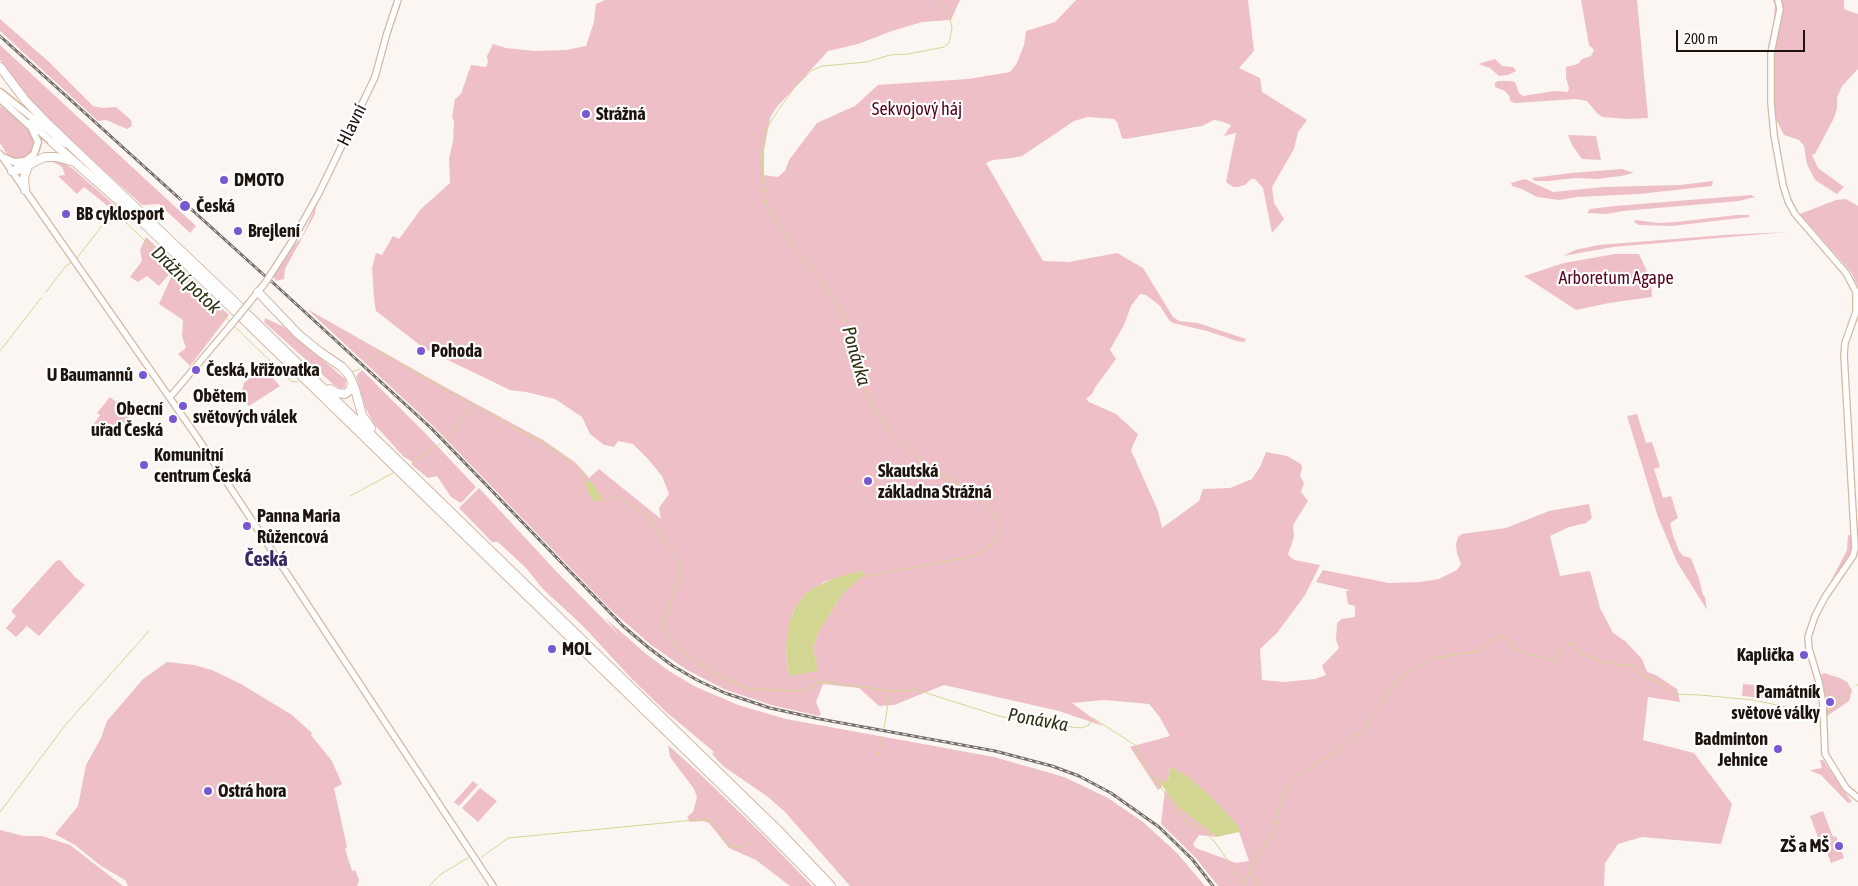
<!DOCTYPE html>
<html>
<head>
<meta charset="utf-8">
<style>
	body { margin:0 }
	#map { position:relative; width:1858px; height:886px; overflow:hidden; background:#fcf6f2; font-family:"Asap Condensed",sans-serif }
	canvas { display:block }
	.scale { position:absolute; left:1676px; top:30px; width:129px; height:22px; box-sizing:border-box; border:2px solid #1e140d; border-top:0; padding-left:6px; font-size:15px; line-height:18px; white-space:nowrap; color:#1e140d; -webkit-text-stroke:4px #fff; paint-order:stroke }
</style>
</head>
<body>
<div id="map">
<canvas width="1858" height="886"></canvas>
<div class="scale">200 m</div>
</div>
<script>
const context = document.querySelector('canvas').getContext('2d');
context.lineJoin = 'round';
function fill(path, color) { context.fillStyle = color; context.fill(path, 'evenodd'); }
const toPath = rows => new Path2D(rows.map(r => 'M' + r).join(''));
function trace(path, color, width, dash) { context.strokeStyle = color; context.lineWidth = width; context.lineCap = dash ? 'butt' : 'round'; context.setLineDash(dash || []); context.stroke(path); }
function write(font, color, halo, rows, align = 'center') {
  context.font = font + ' "Asap Condensed",sans-serif'; context.lineWidth = 4.5; context.setLineDash([]); context.textBaseline = 'middle'; context.strokeStyle = halo; context.fillStyle = color; for (const [text, x, y, turn = 0] of rows) {
    context.save(); context.translate(x, y); context.rotate((+turn || 0) * Math.PI / 180); context.textAlign = isNaN(turn) ? turn : align; if (halo) context.strokeText(text, 0, 0); context.fillText(text, 0, 0); context.restore();
  }
}
const green = toPath([
	[605,0,960,0,951,20,922,22,892,31,858,44,828,51,776,108,770,118,764,150,764,175,778,177,785,171,789,160,817,123,855,106,878,85,968,79,1010,72,1017,63,1024,45,1026,31,1055,22,1076,0,1248,0,1254,51,1239,68,1260,78,1262,92,1307,120,1298,132,1294,149,1272,187,1274,203,1284,219,1272,233,1263,188,1255,179,1251,179,1245,185,1238,187,1233,187,1226,182,1236,133,1224,136,1231,125,1220,121,1214,120,1202,126,1125,139,1122,138,1117,122,1114,119,1088,117,1074,121,1022,156,1012,158,993,160,986,163,1043,261,1069,262,1117,253,1143,268,1173,317,1179,321,1198,323,1246,339,1244,342,1237,341,1207,331,1173,323,1169,320,1160,306,1146,295,1140,294,1131,306,1124,325,1112,346,1110,350,1116,359,1096,386,1092,394,1086,399,1089,402,1116,414,1138,434,1131,450,1158,511,1162,528,1199,501,1203,489,1230,488,1252,479,1261,465,1266,452,1287,456,1301,464,1302,468,1300,476,1304,483,1301,492,1308,501,1293,525,1294,537,1288,554,1290,557,1295,560,1320,565,1305,595,1277,633,1260,649,1262,680,1284,682,1315,679,1326,675,1322,666,1339,648,1336,640,1337,623,1342,619,1355,617,1355,606,1348,604,1346,591,1350,590,1316,582,1323,570,1389,583,1420,582,1439,579,1457,570,1461,564,1457,553,1456,544,1458,537,1462,534,1506,528,1549,511,1589,504,1592,518,1586,523,1569,527,1550,536,1560,576,1590,571,1600,608,1613,633,1625,641,1642,659,1647,672,1656,675,1677,689,1680,702,1648,697,1643,740,1694,753,1732,804,1721,844,1642,837,1618,844,1605,863,1604,886,1218,886,1195,857,1161,824,1165,790,1179,807,1217,837,1199,835,1193,844,1196,848,1236,863,1249,861,1239,832,1239,827,1211,797,1178,771,1170,767,1168,781,1164,781,1161,784,1162,787,1158,790,1130,747,1170,736,1159,716,1149,704,1104,700,1072,703,1103,726,1059,711,944,685,894,705,879,706,859,688,823,684,816,702,821,714,819,716,771,705,726,690,687,670,651,645,612,611,433,426,307,309,443,386,543,440,576,463,589,478,599,469,661,519,659,508,669,494,662,476,648,459,633,444,618,441,614,447,604,445,590,434,582,417,555,399,526,392,510,390,425,349,376,311,374,298,372,268,376,253,382,255,393,236,399,239,421,209,450,183,449,159,453,141,454,122,452,117,455,99,461,94,471,65,486,67,488,62,487,56,493,44,506,48,535,51,566,50,586,46,594,22,596,4],
	[860,571,862,571,863,576,844,592,819,631,813,648,818,669,790,676,787,664,786,646,792,615,796,606,806,593,824,582],
	[1581,0,1637,0,1648,118,1628,119,1602,117,1597,113,1587,101,1576,99,1515,103,1510,101,1510,97,1505,91,1495,87,1495,83,1498,81,1510,81,1515,82,1519,93,1523,96,1554,91,1568,92,1569,88,1566,78,1566,67,1578,64,1582,59,1591,56,1594,50,1589,45],
	[1773,0,1844,0,1844,9,1858,14,1858,69,1842,86,1837,97,1837,108,1834,118,1815,154,1812,155,1818,168,1844,187,1837,194,1815,180,1807,164,1804,146,1799,140,1784,135,1768,103,1767,53,1774,19,1775,5],
	[0,19,48,61,93,106,102,108,116,107,131,120,132,126,127,129,106,120,98,121,0,31],
	[0,45,196,226,190,233,159,204,142,205,43,115,28,98,0,60],
	[1495,59,1502,66,1513,67,1516,71,1508,75,1499,76,1490,68,1478,64],
	[0,106,19,120,29,131,33,142,33,149,25,158,18,160,8,156,0,143],
	[1568,135,1596,136,1601,160,1582,159,1572,145],
	[48,159,59,160,73,169,120,210,119,215,84,187,77,194,58,176,65,175,62,167],
	[1622,169,1634,173,1621,176,1597,179,1575,178,1549,181,1535,181,1532,178,1571,173],
	[1525,179,1553,192,1604,187,1680,185,1713,181,1712,186,1639,194,1577,197,1559,200,1537,197,1522,189,1512,186,1511,183],
	[1751,195,1755,197,1739,201,1623,211,1606,214,1587,213,1590,209,1615,206],
	[1846,199,1858,206,1858,287,1851,272,1800,214,1836,200],
	[316,206,315,214,285,269,284,279,276,281,273,276,288,252,302,237],
	[1737,215,1749,215,1749,217,1672,226,1639,225,1634,222,1635,220,1658,223,1676,222],
	[1788,232,1613,247,1563,256,1575,250,1599,245,1724,235],
	[146,237,229,315,190,366,178,354,186,348,182,336,183,320,159,304,172,275,171,272,159,286,147,276,138,282,130,277,142,261,140,250],
	[1615,254,1639,254,1651,280,1652,297,1609,303,1576,310,1524,276,1564,263],
	[265,318,284,327,344,378,346,380,345,387,340,389,333,384,264,322],
	[263,367,280,386,249,406,240,397,244,383],
	[362,370,426,434,476,487,461,503,451,497,437,476,428,478,411,464,413,462,404,457,374,424,365,407,356,376],
	[110,397,132,415,108,439,92,427,100,415,97,413],
	[1637,414,1646,443,1652,442,1660,467,1654,469,1663,498,1671,496,1678,518,1670,523,1673,535,1679,551,1683,556,1691,558,1699,579,1703,595,1705,597,1707,610,1677,562,1658,517,1627,416],
	[479,488,555,570,619,635,605,618,645,653,669,671,694,686,738,705,786,719,994,757,1064,777,1108,798,1143,822,1177,853,1205,886,850,886,785,812,768,797,723,766,712,754,714,752,664,710,633,680,582,625,543,589,526,568,498,542,492,542,459,508],
	[1848,535,1852,536,1852,550,1849,557,1831,581,1847,550],
	[60,560,75,577,85,585,39,636,27,626,16,637,6,628,16,616,12,612,12,610,56,561],
	[167,662,194,665,212,670,241,684,292,715,312,733,311,735,332,761,342,784,334,788,347,847,345,849,352,871,355,870,359,880,357,886,128,886,125,880,101,866,75,845,55,834,78,806,86,765,101,738,107,721,143,679],
	[1824,673,1840,678,1847,682,1852,690,1849,701,1827,716,1826,698,1821,675],
	[1743,684,1765,686,1764,698,1742,696],
	[668,745,699,773,765,837,812,886,790,886,756,860,729,848,709,823,703,821,690,822,687,817,693,812,697,797,694,789,670,757],
	[1820,760,1823,760,1852,802,1848,803,1821,775,1811,771,1811,770,1822,768],
	[473,781,478,785,459,806,454,802],
	[480,788,497,801,478,822,462,808],
	[1823,811,1833,837,1836,836,1844,858,1831,863,1823,842,1820,843,1810,816],
	[0,830,24,836,42,836,70,845,123,886,0,886]
]);
const water = toPath([
	[588,480,594,485,602,498,595,502,591,498,586,486,585,482],
	[860,571,864,573,863,576,844,592,819,631,813,648,818,669,816,671,790,676,787,664,786,646,789,623,796,606,806,593,815,587,835,578],
	[1170,767,1186,775,1211,797,1239,827,1239,832,1217,837,1178,807,1161,784,1161,781,1168,781]
]);
const stream = toPath([
	[77,258,105,222,116,216,119,216,230,322],
	[46,292,66,266,71,263],
	[234,326,291,381,298,382],
	[0,351,41,298],
	[365,363,379,351,394,359],
	[400,363,443,388,555,450,574,465],
	[352,372,360,369],
	[445,439,469,411,473,405],
	[412,462,440,444],
	[577,468,587,482],
	[350,496,393,473],
	[611,498,617,496,645,514,677,555,681,571,668,607,670,613,662,619,662,623,677,648,711,672,748,689,803,691,818,683],
	[599,500,605,501,607,500],
	[862,577,975,556,992,544,1000,531,999,523,991,509,977,496,925,464,899,442,875,411,867,393,847,322,831,296,772,215,767,205,762,176,763,146,767,128,775,115,794,88,811,71,822,66,867,62,890,55,908,54,944,47,949,43,952,29,949,12,937,0],
	[814,679,818,683,828,682,890,691,917,690,999,716,1033,723,1081,728,1089,725,1093,718,1135,745,1140,758,1183,819,1201,829,1214,841,1246,886],
	[1856,686,1858,684],
	[1828,713,1851,690],
	[884,728,890,692],
	[878,755,882,737],
	[1154,776,1163,783],
	[0,812,67,723,149,631],
	[482,857,508,838,705,819,712,822,730,847,739,847,748,843],
	[1251,872,1259,886],
	[1244,883,1268,838,1275,832,1279,808,1287,788,1300,774,1337,751,1356,734,1365,730,1370,717,1397,681,1403,676,1429,659,1478,651,1498,636,1506,638,1515,650,1551,660,1556,659,1559,653,1569,644,1574,645,1578,652,1599,661,1622,666,1626,664,1634,665,1639,674,1661,684,1674,694,1700,695,1753,700,1820,714],
	[429,886,441,874,468,858]
]);
const secondary = toPath([
	[1778,0,1780,9,1771,53,1771,103,1774,135,1783,185,1788,201,1795,214,1846,273,1856,292,1856,312,1845,343,1844,355,1855,548,1853,556,1825,597,1815,616,1808,637,1809,649,1819,682,1823,705,1825,754,1846,788,1858,798],
	[0,154,197,437,493,886],
	[269,277,291,243,319,193,375,77,387,33,398,0],
	[249,303,265,283],
	[170,397,231,325]
]);
const primary = toPath([
	[0,92,65,144],
	[0,99,31,127,38,142,34,154,12,171],
	[30,123,52,142],
	[3,157,14,162,24,161]
]);
const highway = toPath([
	[0,67,25,100,48,124,240,307],
	[52,142,136,216,236,312],
	[12,171,22,169,36,161,45,157,56,157,71,161],
	[25,190,24,178,28,166],
	[258,292,298,334,320,352,342,367,349,375,355,389,362,415,371,428],
	[246,313,777,829,831,886],
	[242,318,743,806,822,886],
	[330,389,337,393,345,394,350,390,352,383]
]);
const rail = toPath([
	[0,36,265,276],
	[270,280,431,428,623,626,649,648,673,666,697,680,725,693,770,708,820,719,995,751,1052,766,1079,776,1111,793,1159,827,1192,859,1213,886]
]);
const secondaryBridge = toPath([
	[265,283,269,277],
	[231,325,249,303]
]);
const markers = [
	[586,114,5,"#7957d1"],
	[224,180,5,"#7957d1"],
	[185,206,6,"#7957d1"],
	[66,214,5,"#7957d1"],
	[238,231,5,"#7957d1"],
	[421,351,5,"#7957d1"],
	[196,370,5,"#7957d1"],
	[143,375,5,"#7957d1"],
	[183,406,5,"#7957d1"],
	[173,419,5,"#7957d1"],
	[144,465,5,"#7957d1"],
	[868,481,5,"#7957d1"],
	[247,526,5,"#7957d1"],
	[552,649,5,"#7957d1"],
	[1804,655,5,"#7957d1"],
	[1830,702,5,"#7957d1"],
	[1778,749,5,"#7957d1"],
	[208,791,5,"#7957d1"],
	[1839,846,5,"#7957d1"]
];
const parkNames = [
	["Sekvojový háj",917,109],
	["Arboretum Agape",1616,278]
];
const poiNames = [
	["Strážná",596,114],
	["DMOTO",234,180],
	["Česká",196,206],
	["BB cyklosport",76,214],
	["Brejlení",248,231],
	["Pohoda",431,351],
	["Česká, křižovatka",206,370],
	["U Baumannů",133,375,"right"],
	["Obětem",193,396],
	["světových válek",193,417],
	["Obecní",163,409,"right"],
	["uřad Česká",163,430,"right"],
	["Komunitní",154,455],
	["centrum Česká",154,476],
	["Skautská",878,471],
	["základna Strážná",878,492],
	["Panna Maria",257,516],
	["Růžencová",257,537],
	["MOL",562,649],
	["Kaplička",1794,655,"right"],
	["Památník",1820,692,"right"],
	["světové války",1820,713,"right"],
	["Badminton",1768,739,"right"],
	["Jehnice",1768,760,"right"],
	["Ostrá hora",218,791],
	["ZŠ a MŠ",1829,846,"right"]
];
const streetNames = [
	["Hlavní",352,125,-64]
];
const waterNames = [
	["Drážní potok",186,280,44],
	["Ponávka",856,356,74],
	["Ponávka",1038,720,10]
];
const quarterNames = [
	["Česká",266,560]
];
fill(green, '#eebfc6');
fill(water, '#d2d692');
trace(stream, '#d2d692', 1);
trace(secondary, '#d3b8a4', 8);
trace(primary, '#d3b8a4', 9);
trace(highway, '#d3b8a4', 10);
trace(secondary, '#fff', 5.5);
trace(primary, '#fff', 6);
trace(highway, '#fff', 8);
trace(rail, '#766e68', 3);
trace(rail, '#fff', 1, [4]);
trace(secondaryBridge, '#d3b8a4', 8, []);
trace(secondaryBridge, '#fff', 5.5);
for (const [x, y, r, color] of markers) { const dot = new Path2D(); dot.arc(x, y, r, 0, 2 * Math.PI); context.fillStyle = color; context.fill(dot); trace(dot, '#fff', 2); }
write('18px', '#56001e', '#fff', parkNames);
write('bold 18px', '#1e140d', '#fff', poiNames, 'left');
write('18px', '#1e140d', '#fff', streetNames);
write('italic 19px', '#2d2f10', '#fff', waterNames);
write('bold 20px', '#372762', '#fff', quarterNames);
</script>
</body>
</html>
